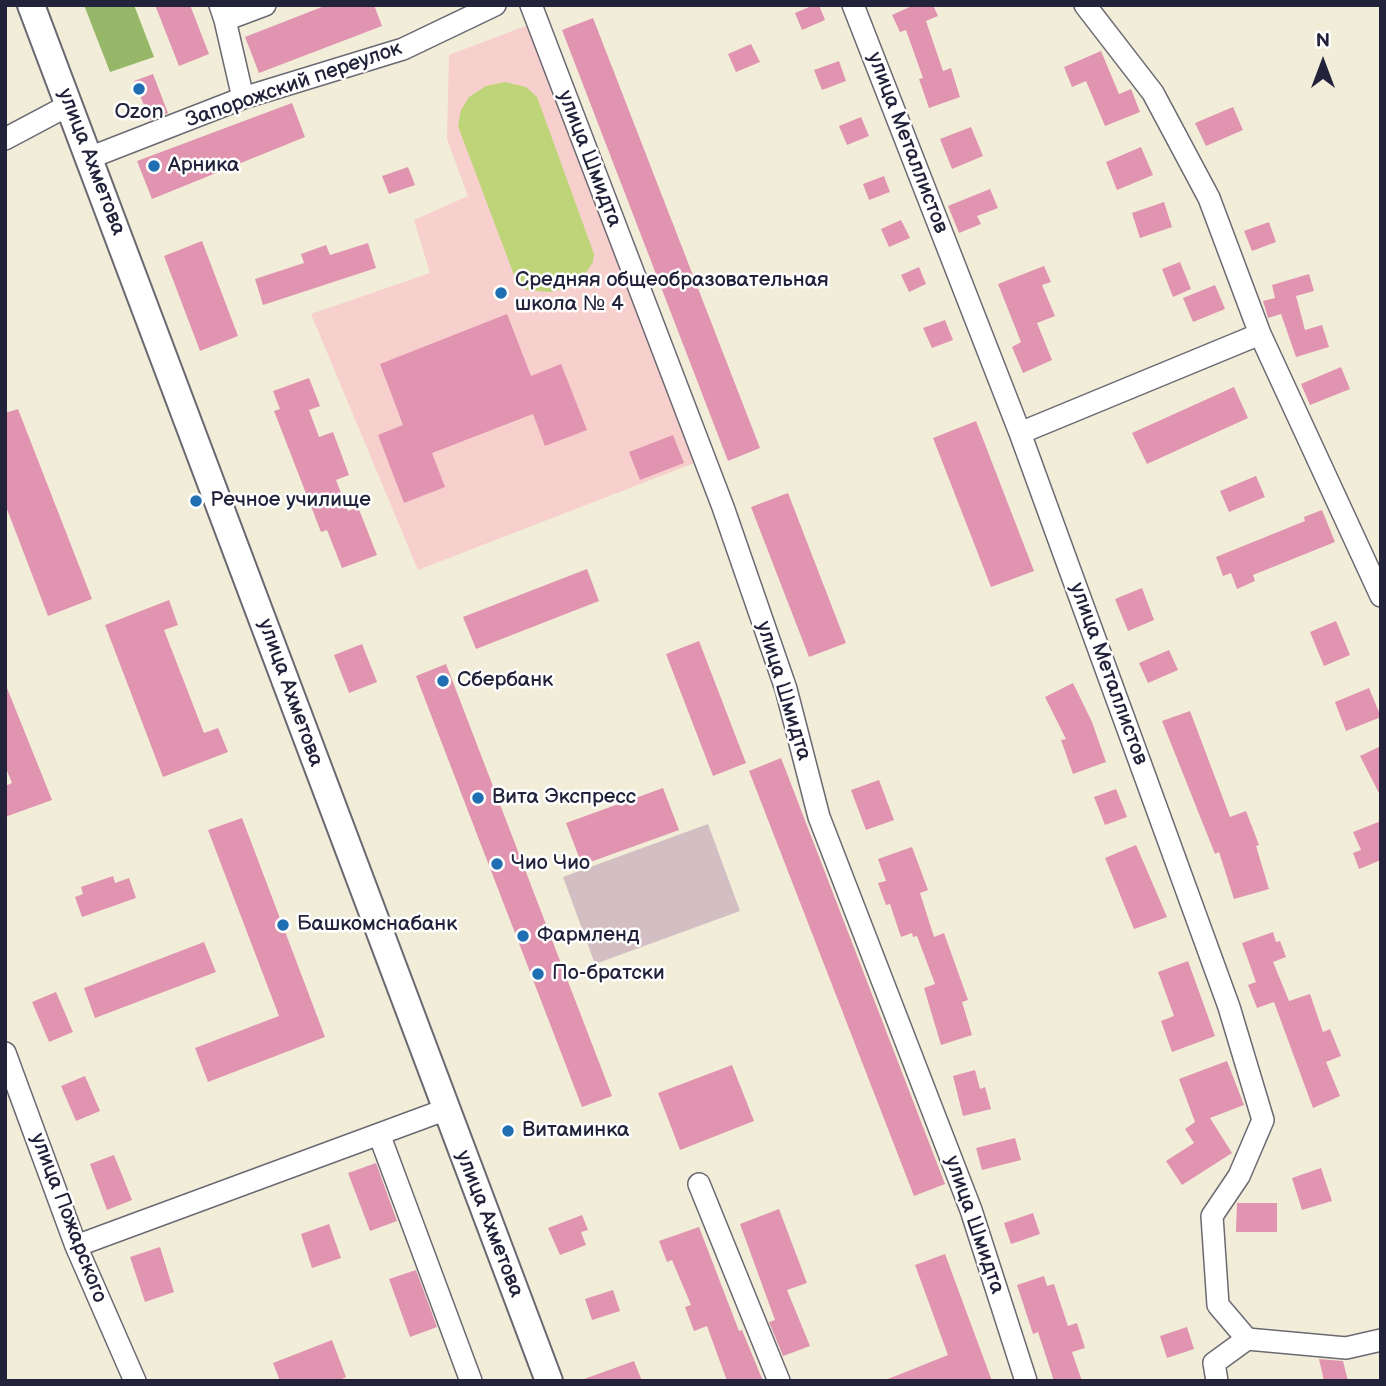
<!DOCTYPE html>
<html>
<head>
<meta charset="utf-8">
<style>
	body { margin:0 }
	#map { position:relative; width:1386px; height:1386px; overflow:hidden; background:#f2edd8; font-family:"Balsamiq Sans",sans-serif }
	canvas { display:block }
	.frame { position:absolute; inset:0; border:7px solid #22223b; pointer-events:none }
	.north { position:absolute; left:1288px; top:28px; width:70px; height:70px; -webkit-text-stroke:5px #fff; paint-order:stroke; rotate:0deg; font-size:19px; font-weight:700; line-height:28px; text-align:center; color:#22223b }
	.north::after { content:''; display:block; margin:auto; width:24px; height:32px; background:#22223b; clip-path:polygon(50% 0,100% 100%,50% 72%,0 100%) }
</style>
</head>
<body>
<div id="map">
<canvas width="1386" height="1386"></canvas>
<div class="frame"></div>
<div class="north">N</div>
</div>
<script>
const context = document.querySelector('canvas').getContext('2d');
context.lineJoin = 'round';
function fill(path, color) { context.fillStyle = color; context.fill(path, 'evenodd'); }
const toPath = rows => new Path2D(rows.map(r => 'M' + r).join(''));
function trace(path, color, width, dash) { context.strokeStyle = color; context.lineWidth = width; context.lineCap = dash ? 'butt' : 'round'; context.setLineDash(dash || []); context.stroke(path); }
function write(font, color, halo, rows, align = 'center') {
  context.font = font + ' "Balsamiq Sans",sans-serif'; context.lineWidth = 5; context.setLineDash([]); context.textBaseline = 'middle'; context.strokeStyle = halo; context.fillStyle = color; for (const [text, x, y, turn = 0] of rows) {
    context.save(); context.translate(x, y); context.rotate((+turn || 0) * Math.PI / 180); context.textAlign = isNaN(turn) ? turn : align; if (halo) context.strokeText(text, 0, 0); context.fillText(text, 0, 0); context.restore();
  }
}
const built = toPath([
	[528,25,697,462,418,570,311,314,430,273,414,220,468,196,447,139,449,55]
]);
const industrial = toPath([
	[708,824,740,911,595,964,563,877]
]);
const green = toPath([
	[505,82,526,87,537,97,594,254,593,262,579,283,566,288,550,292,527,290,517,283,458,126,461,110,469,97,486,86]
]);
const forest = toPath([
	[84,5,134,5,154,57,110,72]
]);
const building = toPath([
	[155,5,190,5,209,54,179,66],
	[327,5,374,5,382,26,259,73,245,37],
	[814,5,819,5,825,20,802,30,795,13],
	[914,5,933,5,938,16,926,21,943,71,951,68,960,97,929,108,919,79,923,78,906,30,900,32,892,15],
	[593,18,760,448,728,461,562,30],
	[751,44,760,62,736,72,728,54],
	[1101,51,1119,94,1131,89,1140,112,1105,126,1086,81,1072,87,1064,67],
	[839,61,846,81,822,90,814,70],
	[153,74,168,113,150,120,134,81],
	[292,103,305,137,152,199,137,161],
	[1233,107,1243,130,1206,146,1195,123],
	[861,117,869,136,847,145,839,126],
	[971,127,983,156,952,169,940,139],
	[1141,147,1153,175,1117,190,1106,162],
	[408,167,415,185,389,194,382,176],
	[884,176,890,192,869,200,863,184],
	[990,189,998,208,977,216,981,224,959,233,948,206],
	[1164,202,1172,227,1140,238,1132,213],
	[901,220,910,238,889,247,881,229],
	[1269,222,1276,242,1252,251,1244,231],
	[202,241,238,336,200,351,164,256],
	[368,243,376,268,263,305,255,279,304,263,301,254,326,245,330,255],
	[1180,262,1191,289,1173,297,1162,269],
	[1044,266,1051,282,1042,285,1055,316,1037,323,1052,360,1023,373,1012,347,1021,342,998,284],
	[919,267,926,284,909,292,901,275],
	[1309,274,1314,291,1296,296,1305,330,1322,325,1329,347,1296,357,1281,314,1268,318,1263,301,1275,298,1272,285],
	[1215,285,1225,309,1193,322,1183,298],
	[507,314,531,376,561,364,587,430,545,446,533,414,432,453,445,487,404,503,378,435,403,425,380,364],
	[945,320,953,340,932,348,923,328],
	[1341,367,1350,389,1310,405,1301,384],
	[309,378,320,406,309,410,319,437,333,432,349,475,336,480,348,511,358,507,377,555,342,568,327,530,321,532,274,411,280,409,273,391],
	[1234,387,1248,418,1147,464,1132,433],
	[18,409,92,599,48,616,5,504,5,413],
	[976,421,1034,571,991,587,933,438],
	[673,435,684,463,640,480,629,452],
	[1256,476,1265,497,1229,512,1220,491],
	[788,493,846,643,809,657,751,507],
	[1322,510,1335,542,1253,575,1255,581,1237,589,1231,573,1223,576,1216,557,1305,521,1304,517],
	[587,569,599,601,476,649,463,617],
	[1142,588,1154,620,1128,631,1115,599],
	[169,600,178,625,164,630,204,733,218,728,228,752,163,777,105,625],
	[1336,621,1350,655,1324,666,1310,632],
	[699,641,746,763,713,776,666,654],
	[362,644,377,682,349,693,334,655],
	[1169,650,1178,670,1148,683,1139,663],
	[446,664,612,1096,582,1107,416,676],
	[5,683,52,800,5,817,5,786,12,783,5,766],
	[1073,683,1092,722,1106,762,1073,774,1061,740,1066,739,1045,697],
	[1369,688,1381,717,1346,731,1335,702],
	[1190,711,1230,817,1246,811,1259,845,1256,846,1269,889,1234,899,1219,852,1215,854,1162,721],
	[1381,746,1381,797,1360,756],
	[781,758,945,1184,914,1196,749,771],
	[879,780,894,820,866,830,851,790],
	[663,788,679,830,582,865,566,823],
	[1116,789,1127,817,1105,825,1094,797],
	[242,818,325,1037,208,1082,195,1048,279,1016,208,830],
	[1381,821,1381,860,1359,869,1353,853,1361,850,1353,832],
	[1136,845,1167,917,1134,929,1105,858],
	[912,847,928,890,920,893,934,937,944,933,968,1000,962,1002,972,1035,941,1045,924,988,935,984,917,936,913,937,912,933,901,937,890,904,886,905,878,883,886,881,878,859],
	[113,876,115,883,129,878,136,898,82,917,75,897,83,894,81,887],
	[1273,932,1276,942,1280,941,1286,957,1273,962,1289,1001,1310,994,1323,1032,1330,1029,1341,1056,1326,1062,1340,1096,1313,1108,1274,1002,1257,1008,1248,985,1256,982,1242,943],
	[204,942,216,972,95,1018,84,988],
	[1188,961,1215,1036,1172,1052,1161,1021,1174,1016,1158,972],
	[56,992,73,1032,49,1042,32,1002],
	[1227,1061,1244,1105,1210,1118,1232,1153,1182,1185,1166,1161,1194,1143,1185,1129,1195,1122,1179,1079],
	[732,1065,754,1121,680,1150,658,1093],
	[975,1070,980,1089,985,1087,991,1109,963,1116,953,1076],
	[85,1076,100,1111,76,1121,61,1086],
	[1015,1138,1021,1160,982,1170,976,1148],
	[114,1155,132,1200,107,1210,90,1164],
	[376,1163,397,1221,370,1231,348,1173],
	[1321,1168,1332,1201,1302,1210,1292,1178],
	[1237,1203,1277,1203,1277,1232,1236,1232],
	[779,1209,807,1283,787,1290,810,1346,783,1356,769,1322,775,1320,740,1224],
	[1033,1213,1040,1234,1011,1244,1004,1223],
	[582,1215,588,1230,581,1232,586,1245,560,1255,548,1228],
	[329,1224,341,1258,312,1268,301,1234],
	[699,1227,739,1331,742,1330,763,1381,727,1381,707,1326,694,1331,685,1307,691,1305,672,1260,667,1262,659,1241],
	[160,1247,174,1292,145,1302,130,1257],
	[945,1254,992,1381,883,1381,948,1355,915,1265],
	[416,1270,437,1327,410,1337,389,1279],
	[1044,1276,1047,1286,1054,1284,1068,1326,1077,1323,1085,1348,1072,1352,1082,1381,1054,1381,1038,1332,1033,1334,1017,1285],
	[613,1290,620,1311,592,1320,585,1299],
	[1187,1327,1194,1349,1167,1358,1160,1336],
	[332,1340,346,1377,337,1381,280,1381,273,1363],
	[1319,1359,1343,1361,1348,1381,1324,1381],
	[634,1361,642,1381,584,1381,584,1379]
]);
const minor = toPath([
	[220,5,225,20,265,5],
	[531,5,723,507,786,689,819,817,971,1210,1026,1381],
	[853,5,1020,433,1229,1007,1263,1120,1239,1176,1212,1216,1218,1305,1247,1339],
	[1085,5,1153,93,1209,198,1260,334,1381,596],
	[225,20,243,98],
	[5,139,69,105],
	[89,158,243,98,403,49,495,5],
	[1020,433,1260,334],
	[5,1053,76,1246,135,1381],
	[379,1134,471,1381],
	[699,1184,779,1381],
	[76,1246,447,1109],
	[1217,1381,1214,1363,1247,1339,1346,1348,1381,1340]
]);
const major = toPath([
	[31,5,549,1381]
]);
const markers = [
	[139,89,7,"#1f6fb2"],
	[154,166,7,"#1f6fb2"],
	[501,293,7,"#1f6fb2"],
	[196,501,7,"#1f6fb2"],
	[443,681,7,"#1f6fb2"],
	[478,798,7,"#1f6fb2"],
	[497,864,7,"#1f6fb2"],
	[283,925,7,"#1f6fb2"],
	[523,936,7,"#1f6fb2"],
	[538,974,7,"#1f6fb2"],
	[508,1131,7,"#1f6fb2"]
];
const streetNames = [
	["Запорожский переулок",294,85,-19],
	["улица Металлистов",907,143,69],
	["улица Шмидта",589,159,69],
	["улица Ахметова",91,162,69],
	["улица Металлистов",1108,674,70],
	["улица Шмидта",783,691,73],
	["улица Ахметова",290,693,70],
	["улица Пожарского",68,1218,69],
	["улица Ахметова",489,1224,69],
	["улица Шмидта",974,1225,71]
];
const poiNames = [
	["Ozon",139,113,"center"],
	["Арника",168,166],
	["Средняя общеобразовательная",515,281],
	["школа № 4",515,305],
	["Речное училище",210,501],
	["Сбербанк",457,681],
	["Вита Экспресс",492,798],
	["Чио Чио",511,864],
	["Башкомснабанк",297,925],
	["Фармленд",537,936],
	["По-братски",552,974],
	["Витаминка",522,1131]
];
fill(built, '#f7d0cd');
fill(industrial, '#d2bec3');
fill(green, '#bed478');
fill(forest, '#96b668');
fill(building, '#e194b0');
trace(minor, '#6b6972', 24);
trace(major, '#6b6972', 30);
trace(minor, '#fff', 21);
trace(major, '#fff', 26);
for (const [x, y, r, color] of markers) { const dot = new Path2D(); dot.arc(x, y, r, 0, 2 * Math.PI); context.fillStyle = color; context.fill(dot); trace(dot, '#fff', 2.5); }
write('21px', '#22223b', '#fff', streetNames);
write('21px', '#22223b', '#fff', poiNames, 'left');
</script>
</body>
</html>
